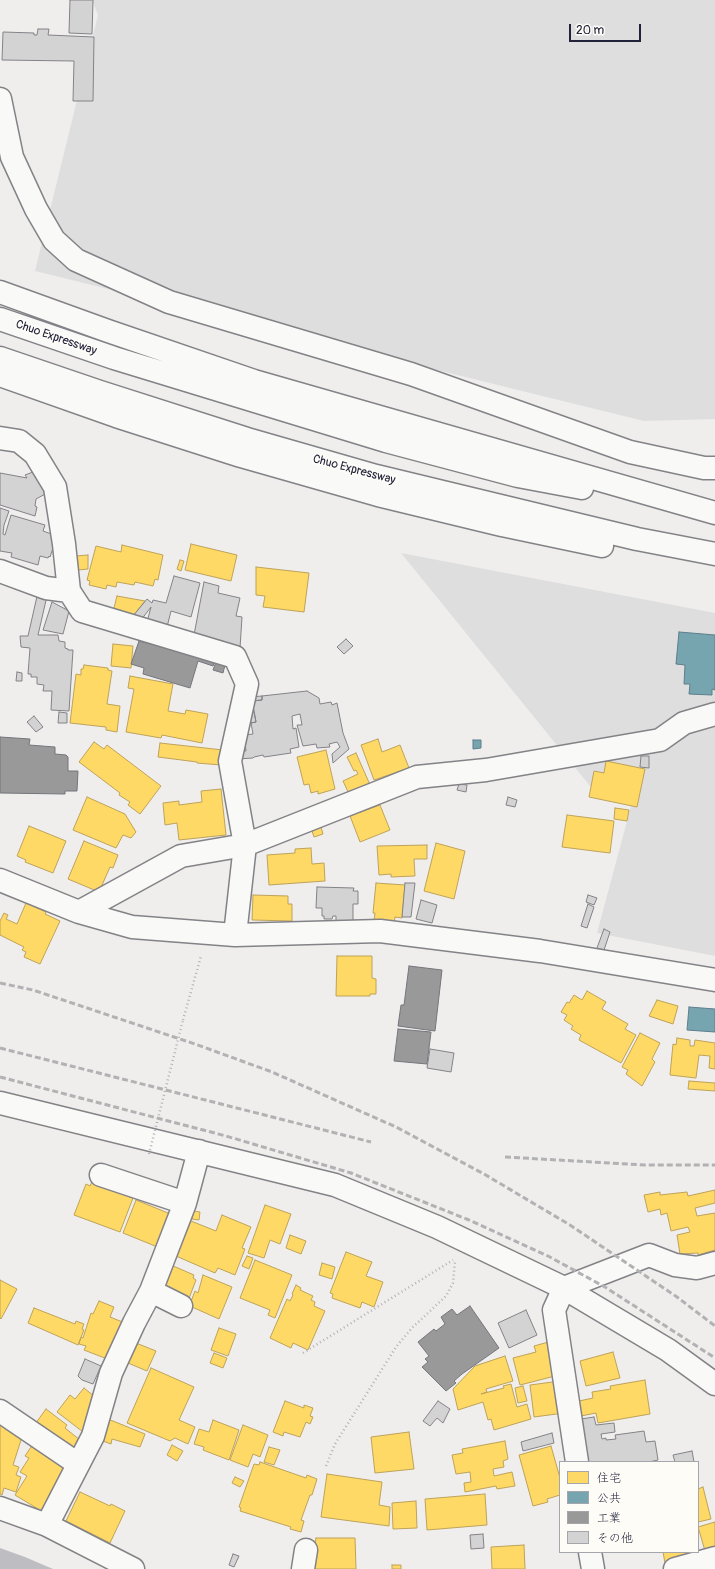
<!DOCTYPE html>
<html>
<head>
<meta charset="utf-8">
<style>
	body { margin:0 }
	#map { position:relative; width:715px; height:1569px; overflow:hidden; background:#efeeed; font-family:Pangolin,"Klee One",sans-serif }
	canvas { display:block }
	.legend { position:absolute; left:559px; top:1461px; width:140px; height:92px; box-sizing:border-box; background:#fdfcf7; border:1px solid #a5a5ac; margin:0; padding:5px 7px; list-style:none; font-size:12px; color:#22223b }
	.legend li { display:flex; align-items:center; gap:8px; height:20px }
	.legend b { width:20px; border:1px solid #a5a5ac }
	.scale { position:absolute; left:569px; top:24px; width:72px; height:18px; box-sizing:border-box; border:2px solid #22223b; border-top:0; padding-left:5px; font-size:12px; line-height:14px; white-space:nowrap; color:#22223b; -webkit-text-stroke:3px #fdfcf7; paint-order:stroke }
</style>
</head>
<body>
<div id="map">
<canvas width="715" height="1569"></canvas>
<ul class="legend">
<li><b style="height:11px;background:#ffd966"></b>住宅</li>
<li><b style="height:11px;background:#76a5af"></b>公共</li>
<li><b style="height:11px;background:#999"></b>工業</li>
<li><b style="height:11px;background:#d4d3d4"></b>その他</li>
</ul>
<div class="scale">20 m</div>
</div>
<script>
const context = document.querySelector('canvas').getContext('2d');
context.lineJoin = 'round';
function fill(path, color) { context.fillStyle = color; context.fill(path, 'evenodd'); }
const toPath = rows => new Path2D(rows.map(r => 'M' + r).join(''));
function trace(path, color, width, dash) { context.strokeStyle = color; context.lineWidth = width; context.lineCap = dash ? 'butt' : 'round'; context.setLineDash(dash || []); context.stroke(path); }
function write(font, color, halo, rows, align = 'center') {
  context.font = font + ' Pangolin,sans-serif'; context.lineWidth = 4; context.setLineDash([]); context.textBaseline = 'middle'; context.strokeStyle = halo; context.fillStyle = color; for (const [text, x, y, turn = 0] of rows) {
    context.save(); context.translate(x, y); context.rotate((+turn || 0) * Math.PI / 180); context.textAlign = isNaN(turn) ? turn : align; if (halo) context.strokeText(text, 0, 0); context.fillText(text, 0, 0); context.restore();
  }
}
const green = toPath([
	[92,0,715,0,715,419,644,421,35,271,98,15],
	[401,553,715,613,715,956,597,933,634,795,594,791]
]);
const water = toPath([
	[0,1548,25,1557,53,1569,0,1569]
]);
const homes = toPath([
	[191,544,237,555,231,581,185,570,191,544],
	[122,545,163,555,158,580,155,579,153,586,135,582,134,585,117,582,116,587,107,585,106,589,89,585,90,581,87,580,96,546,121,552,122,545],
	[88,555,88,569,78,570,76,556,88,555],
	[180,560,184,561,181,571,177,569,180,560],
	[256,567,309,573,304,612,263,607,265,596,256,595,256,567],
	[117,596,145,601,132,617,113,612,117,596],
	[113,644,133,646,131,668,111,666,113,644],
	[84,665,108,668,108,670,112,671,107,704,120,706,117,732,106,730,106,727,70,723,76,674,81,675,81,669,83,669,84,665],
	[130,676,173,684,168,711,185,714,186,710,208,714,202,743,162,735,161,738,126,732,134,689,128,688,130,676],
	[378,739,382,752,400,745,409,768,374,780,361,745,378,739],
	[94,742,104,749,107,745,161,786,140,814,128,805,130,802,119,795,120,793,79,762,94,742],
	[160,743,223,750,221,765,197,763,197,762,158,757,160,743],
	[326,750,335,789,318,794,318,791,311,793,309,784,304,785,297,757,326,750],
	[356,753,371,787,350,796,343,781,358,774,356,770,354,771,347,757,356,753],
	[606,761,645,769,637,807,589,797,594,771,604,773,606,761],
	[221,789,226,835,179,840,177,823,165,825,163,803,179,801,179,805,202,802,201,791,221,789],
	[87,797,125,814,136,832,131,838,123,835,116,848,73,830,87,797],
	[380,805,390,830,360,842,350,816,380,805],
	[615,808,629,810,627,821,614,819,615,808],
	[567,815,614,821,610,853,562,847,567,815],
	[29,826,66,841,53,873,25,862,26,860,17,856,29,826],
	[321,827,323,834,314,837,312,831,321,827],
	[84,841,118,855,113,868,110,867,99,892,68,879,84,841],
	[436,843,465,851,454,899,424,891,436,843],
	[427,845,427,859,414,859,415,876,391,877,391,874,379,875,377,846,427,845],
	[311,848,312,864,324,863,325,881,269,885,267,855,295,853,295,849,311,848],
	[376,883,405,885,402,918,395,917,394,923,374,921,375,913,373,913,376,883],
	[253,895,288,896,288,904,292,904,292,921,252,920,253,895],
	[26,903,46,912,45,914,60,921,40,964,24,957,26,952,22,950,24,947,0,935,0,921,4,913,8,915,6,919,17,924,26,903],
	[337,956,372,956,372,978,376,979,376,994,370,994,370,996,336,996,337,956],
	[587,991,606,1002,602,1009,628,1024,625,1029,636,1035,621,1063,579,1040,581,1035,571,1029,573,1026,564,1020,567,1015,561,1012,567,1002,569,1003,574,995,582,1000,587,991],
	[657,1000,678,1006,673,1024,649,1016,657,1000],
	[640,1033,660,1043,652,1059,655,1062,642,1086,626,1074,628,1070,622,1067,640,1033],
	[677,1038,690,1040,690,1046,694,1046,695,1040,715,1043,715,1069,709,1068,710,1056,699,1055,696,1078,670,1075,673,1044,676,1045,677,1038],
	[689,1081,715,1083,715,1091,688,1089,689,1081],
	[95,1175,132,1189,129,1197,133,1198,120,1232,74,1215,86,1184,90,1186,95,1175],
	[715,1190,715,1203,695,1208,697,1216,715,1213,715,1250,698,1255,698,1253,680,1254,677,1235,690,1232,688,1227,671,1231,667,1213,661,1215,660,1209,648,1212,644,1195,660,1192,660,1195,687,1192,688,1196,715,1190],
	[136,1200,173,1215,160,1248,123,1233,136,1200],
	[265,1205,291,1214,280,1244,270,1240,264,1258,248,1253,265,1205],
	[194,1211,200,1212,199,1220,192,1219,194,1211],
	[222,1215,251,1227,242,1248,245,1249,235,1275,218,1268,215,1273,176,1256,191,1221,216,1231,222,1215],
	[290,1235,306,1241,301,1254,286,1248,290,1235],
	[346,1252,372,1262,366,1276,383,1282,374,1307,362,1302,360,1308,332,1298,333,1294,330,1293,346,1252],
	[247,1256,253,1258,249,1269,242,1266,247,1256],
	[255,1260,292,1275,275,1318,268,1315,270,1310,240,1298,255,1260],
	[322,1263,335,1267,332,1279,319,1275,322,1263],
	[171,1265,194,1275,193,1278,196,1280,188,1301,162,1290,171,1265],
	[203,1275,232,1287,219,1319,192,1307,193,1306,190,1304,195,1291,198,1293,203,1275],
	[0,1280,17,1289,1,1319,0,1318,0,1280],
	[296,1285,301,1288,300,1290,313,1296,311,1300,315,1302,314,1306,325,1311,308,1350,293,1343,291,1348,270,1338,287,1299,290,1301,293,1295,292,1294,296,1285],
	[99,1301,114,1307,110,1317,130,1325,115,1362,84,1350,86,1346,79,1344,81,1337,83,1338,91,1313,93,1314,99,1301],
	[34,1308,75,1324,76,1321,84,1324,82,1329,84,1330,78,1345,28,1323,34,1308],
	[219,1328,236,1334,228,1356,211,1350,219,1328],
	[552,1341,559,1375,520,1385,513,1358,536,1352,534,1346,552,1341],
	[136,1343,156,1351,147,1371,128,1363,136,1343],
	[613,1352,620,1378,586,1386,580,1361,613,1352],
	[214,1353,227,1358,223,1368,210,1363,214,1353],
	[505,1356,513,1381,486,1389,487,1392,481,1394,504,1388,503,1386,511,1384,517,1407,527,1404,531,1419,494,1430,491,1419,488,1420,483,1402,458,1410,453,1389,475,1366,505,1356],
	[151,1368,194,1387,179,1420,195,1427,188,1444,175,1438,170,1441,127,1423,151,1368],
	[645,1380,650,1414,598,1423,596,1413,581,1416,579,1401,593,1398,592,1392,611,1389,610,1386,645,1380],
	[560,1381,564,1413,534,1417,530,1385,560,1381],
	[523,1386,527,1401,518,1403,515,1388,523,1386],
	[84,1388,100,1401,87,1435,57,1412,70,1395,75,1399,84,1388],
	[285,1401,304,1408,304,1405,313,1408,310,1416,313,1417,310,1424,306,1422,300,1437,284,1432,283,1436,273,1432,285,1401],
	[46,1409,67,1425,65,1428,80,1440,71,1452,33,1427,46,1409],
	[108,1419,145,1434,140,1447,112,1439,111,1444,100,1440,108,1419],
	[213,1420,239,1430,229,1460,203,1450,204,1447,194,1444,199,1429,209,1432,213,1420],
	[0,1421,22,1437,13,1465,19,1467,16,1475,21,1477,16,1492,4,1488,2,1495,0,1494,0,1421],
	[243,1425,268,1435,260,1457,253,1454,248,1467,230,1460,243,1425],
	[409,1432,414,1469,375,1473,371,1437,409,1432],
	[505,1441,508,1459,503,1461,504,1467,493,1469,494,1476,512,1472,515,1486,497,1489,496,1486,465,1492,464,1483,471,1482,470,1472,456,1474,452,1455,463,1453,462,1449,505,1441],
	[33,1444,70,1468,43,1512,15,1495,27,1476,20,1472,29,1458,25,1456,33,1444],
	[172,1445,183,1451,177,1461,167,1455,172,1445],
	[551,1446,560,1478,560,1495,547,1499,548,1502,533,1506,519,1455,551,1446],
	[269,1447,280,1450,274,1465,264,1462,269,1447],
	[260,1462,306,1478,307,1475,317,1479,312,1495,310,1495,301,1520,304,1521,301,1532,290,1529,291,1527,240,1511,241,1508,239,1507,254,1464,259,1465,260,1462],
	[327,1474,382,1482,379,1505,390,1507,389,1526,321,1517,327,1474],
	[235,1477,244,1481,240,1487,232,1483,235,1477],
	[703,1487,711,1519,698,1522,698,1489,703,1487],
	[80,1492,110,1506,111,1504,125,1511,110,1543,66,1521,80,1492],
	[485,1494,487,1525,427,1530,425,1499,485,1494],
	[416,1501,417,1528,393,1529,392,1503,416,1501],
	[715,1522,715,1551,706,1554,698,1527,715,1522],
	[316,1538,355,1538,356,1569,311,1569,316,1538],
	[524,1545,525,1569,492,1569,491,1547,524,1545],
	[663,1552,692,1552,693,1557,665,1563,663,1552],
	[392,1565,401,1565,401,1569,392,1569,392,1565]
]);
const public = toPath([
	[679,632,715,635,715,690,712,689,712,695,689,694,690,684,684,684,685,665,676,664,679,632],
	[473,740,481,740,481,748,473,749,473,740],
	[689,1007,715,1009,715,1032,687,1030,689,1007]
]);
const industry = toPath([
	[139,641,151,644,152,642,204,656,203,659,214,663,213,666,198,661,190,688,143,674,144,668,131,664,139,641],
	[216,662,225,665,223,673,213,670,216,662],
	[0,737,30,739,29,745,55,747,55,754,66,755,68,757,68,771,78,771,77,791,65,791,65,794,0,793,0,737],
	[409,966,442,970,435,1031,398,1026,401,1005,404,1005,409,966],
	[398,1029,431,1032,427,1064,394,1061,398,1029],
	[470,1306,499,1348,462,1374,454,1381,456,1383,446,1391,422,1367,428,1362,425,1359,429,1356,418,1342,434,1329,436,1331,445,1324,441,1317,452,1309,457,1315,470,1306]
]);
const building = toPath([
	[70,0,93,0,92,34,69,33,70,0],
	[38,29,49,29,48,35,94,37,93,101,73,101,74,61,2,60,3,32,34,33,34,35,37,35,38,29],
	[33,472,47,493,36,499,35,506,37,507,35,516,0,505,0,473,27,478,25,475,33,472],
	[0,508,9,511,4,525,3,534,5,535,11,515,45,525,43,531,57,536,50,557,49,556,48,558,40,556,38,565,11,557,12,553,0,551,0,508],
	[174,576,200,583,191,617,171,611,167,627,147,622,151,607,141,620,133,616,147,599,152,603,153,600,166,603,174,576],
	[204,582,219,586,218,593,240,598,236,616,242,617,240,648,222,644,223,641,194,635,204,582],
	[38,592,47,596,38,635,58,635,59,641,65,642,65,648,68,649,68,650,73,650,69,711,51,710,52,691,43,691,44,685,37,684,37,677,31,677,31,674,28,674,30,648,21,647,20,636,28,636,38,592],
	[52,602,69,611,63,634,43,630,52,602],
	[346,639,353,646,344,654,337,647,346,639],
	[17,672,22,673,22,681,16,681,17,672],
	[307,691,319,698,320,704,331,702,332,705,337,703,343,733,349,749,333,763,332,754,340,747,337,742,329,744,330,747,317,748,316,744,303,746,297,725,302,725,300,714,292,716,293,729,296,728,299,747,290,749,291,753,264,757,263,755,254,757,253,758,238,759,239,751,246,751,244,735,253,734,251,723,256,722,252,701,262,700,262,696,307,691],
	[262,696,262,700,252,701,256,722,245,724,251,697,262,696],
	[59,712,67,713,67,723,58,723,59,712],
	[34,716,43,727,36,732,27,722,34,716],
	[641,756,649,756,649,768,640,767,641,756],
	[459,784,467,785,466,792,457,790,459,784],
	[508,797,517,800,515,807,506,805,508,797],
	[405,883,415,883,411,917,402,917,405,883],
	[317,887,354,888,353,891,358,891,358,904,353,904,353,923,336,923,336,916,333,916,332,919,324,919,324,916,322,916,322,908,316,908,317,887],
	[588,895,597,898,594,905,586,902,588,895],
	[421,900,437,905,432,923,416,919,421,900],
	[588,904,594,907,587,928,581,926,588,904],
	[604,929,610,932,604,950,597,948,604,929],
	[430,1049,454,1053,451,1072,427,1068,430,1049],
	[526,1310,537,1335,509,1348,498,1323,526,1310],
	[85,1359,101,1366,93,1384,82,1380,78,1376,85,1359],
	[438,1401,450,1409,443,1423,437,1418,430,1426,423,1421,438,1401],
	[594,1417,596,1425,614,1423,615,1432,601,1434,602,1439,606,1438,606,1440,616,1439,615,1435,644,1431,646,1442,655,1441,658,1460,649,1462,584,1462,581,1419,594,1417],
	[552,1433,554,1443,523,1451,521,1442,552,1433],
	[692,1451,694,1462,675,1462,673,1455,692,1451],
	[483,1534,484,1548,471,1549,470,1535,483,1534],
	[233,1554,239,1556,234,1567,229,1565,233,1554]
]);
const path = toPath([
	[183,1020,201,956],
	[303,1353,453,1260],
	[326,1466,335,1444,396,1347,412,1328,446,1296,453,1283,455,1261]
]);
const minor = toPath([
	[0,99,12,157,36,209,54,240,76,260,169,302,411,374,630,452,704,468,715,468],
	[0,438,19,441,35,454,55,487,64,544,69,591],
	[0,571,46,588,69,591,82,611,235,657,247,684,230,761,245,845,235,935],
	[0,880,79,912,132,927,235,935,380,931,540,951,715,980],
	[79,912,181,856,245,845,417,777,486,770,660,740,684,723,715,714],
	[0,1103,335,1185,437,1227,564,1288,668,1350,715,1384],
	[101,1175,185,1203],
	[181,1306,151,1291,185,1203,199,1151],
	[0,1411,78,1464],
	[577,1462,554,1310,564,1288,649,1255,675,1265,697,1268,715,1263],
	[0,1508,47,1525,133,1569],
	[47,1525,93,1436,111,1373,134,1323,151,1291],
	[590,1552,593,1569],
	[303,1569,306,1550],
	[675,1569,715,1558]
]);
const highway = toPath([
	[0,292,108,331,254,381,715,513],
	[0,319,114,358,386,441,518,476,582,488],
	[0,358,100,392,247,439,376,476,637,539,715,554],
	[0,375,116,416,241,456,378,495,502,525,602,546]
]);
const rail = toPath([
	[0,983,33,990,195,1044,272,1072,396,1127,484,1174,570,1225,677,1297,715,1326],
	[0,1048,371,1142],
	[0,1077,226,1136,351,1173,469,1220,548,1256,605,1287,715,1358],
	[505,1157,645,1165,715,1165]
]);
const pathBridge = toPath([
	[149,1154,183,1020]
]);
const streetNames = [
	["Chuo Expressway",56,338,19],
	["Chuo Expressway",354,470,15]
];
fill(green, '#dfdede');
fill(water, '#bebec2');
fill(homes, '#ffd966');
trace(homes, '#bda259', 1);
fill(public, '#76a5af');
trace(public, '#5d7e8c', 1);
fill(industry, '#999');
trace(industry, '#75757d', 1);
fill(building, '#d4d3d4');
trace(building, '#838287', 1);
trace(minor, '#838287', 25);
trace(highway, '#838287', 25);
trace(path, '#b2b2b4', 2.5, [1, 3]);
trace(minor, '#f9f9f7', 22);
trace(highway, '#f9f9f7', 22);
trace(rail, '#b2b2b4', 3, [6, 3]);
trace(pathBridge, '#b2b2b4', 2.5, [1, 3]);
write('12px', '#22223b', '#fdfcf7', streetNames);
</script>
</body>
</html>
